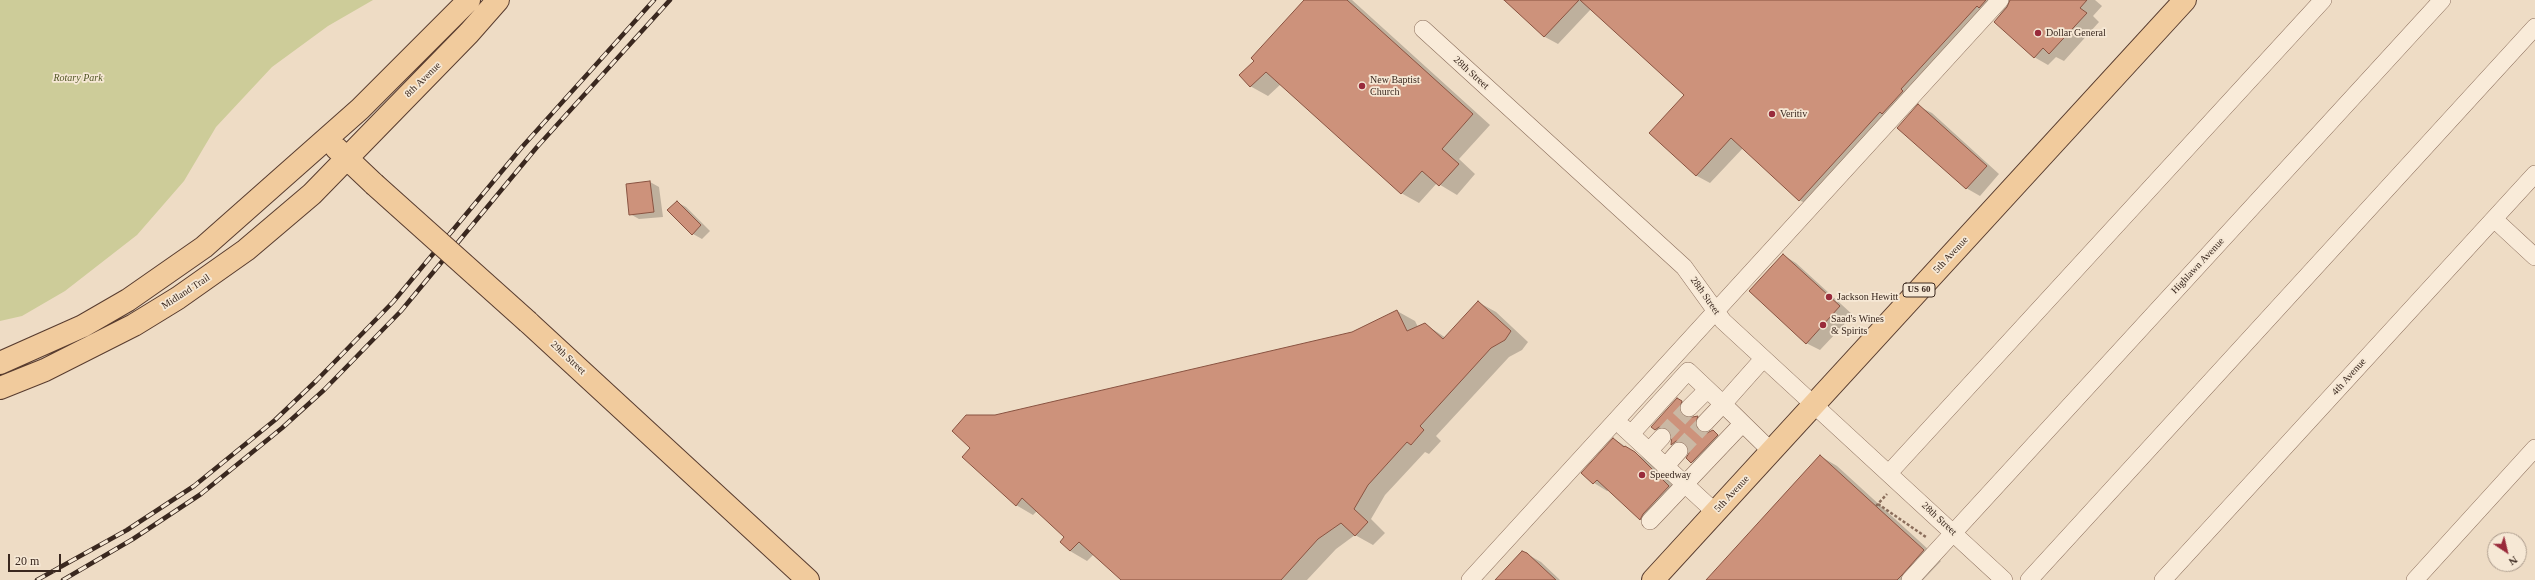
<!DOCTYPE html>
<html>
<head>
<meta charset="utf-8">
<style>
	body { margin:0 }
	#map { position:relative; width:2535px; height:580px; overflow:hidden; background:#eedcc5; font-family:"Times New Roman",serif }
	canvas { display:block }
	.north { position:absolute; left:2487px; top:532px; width:40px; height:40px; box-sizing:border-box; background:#f6e8d5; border:1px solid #ab9b8c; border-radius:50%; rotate:145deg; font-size:11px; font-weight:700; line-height:16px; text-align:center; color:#3a281f }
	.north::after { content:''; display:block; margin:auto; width:14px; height:18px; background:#992b3b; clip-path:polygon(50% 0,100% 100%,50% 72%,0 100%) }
	.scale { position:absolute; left:8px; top:554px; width:53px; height:18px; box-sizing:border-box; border:2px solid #3a281f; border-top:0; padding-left:5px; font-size:12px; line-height:14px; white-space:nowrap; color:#3a281f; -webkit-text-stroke:3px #f6e8d5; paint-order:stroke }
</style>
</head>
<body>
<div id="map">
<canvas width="2535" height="580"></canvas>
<div class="north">N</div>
<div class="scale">20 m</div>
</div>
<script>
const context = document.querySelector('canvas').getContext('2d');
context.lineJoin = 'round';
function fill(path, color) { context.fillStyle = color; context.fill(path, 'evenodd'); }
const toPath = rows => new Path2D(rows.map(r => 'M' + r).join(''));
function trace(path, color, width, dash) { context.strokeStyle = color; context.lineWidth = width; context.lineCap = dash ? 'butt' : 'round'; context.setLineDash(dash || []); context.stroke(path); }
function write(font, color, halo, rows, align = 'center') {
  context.font = font + ' "Times New Roman",serif'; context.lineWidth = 3.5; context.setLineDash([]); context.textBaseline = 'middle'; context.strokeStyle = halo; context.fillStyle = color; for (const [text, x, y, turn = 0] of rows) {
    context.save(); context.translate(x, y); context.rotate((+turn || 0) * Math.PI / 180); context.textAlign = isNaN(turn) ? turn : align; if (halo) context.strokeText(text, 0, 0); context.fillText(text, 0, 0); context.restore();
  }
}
const green = toPath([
	[0,0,373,0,328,26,272,67,216,127,184,181,137,235,65,291,22,316,0,321]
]);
const shadow = toPath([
	[1305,0,1352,0,1490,125,1459,159,1475,174,1457,195,1437,183,1419,203,1401,193,1281,84,1268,96,1250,86,1255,61],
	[1505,0,2008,0,1813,207,1799,200,1743,148,1710,183,1697,176,1650,133,1685,95,1591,9,1558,44,1545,37],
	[2010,0,2095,0,2102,6,2093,16,2099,22,2064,61,2056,57,2048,65,2034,57,1995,21],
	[1918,106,1932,113,1999,174,1980,196,1966,188],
	[650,182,659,187,663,217,639,219,630,214],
	[677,202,686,207,710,231,702,239,693,234,668,210],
	[1783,255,1796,263,1853,315,1820,350,1806,343],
	[1478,302,1496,312,1528,342,1522,350,1509,357,1436,436,1441,441,1429,454,1425,452,1385,495,1371,519,1385,533,1373,545,1355,535,1336,549,1307,580,1122,580,1094,554,1087,561,1070,551,1065,537,1037,511,1033,515,1016,505,995,416,1352,333,1397,311,1415,321,1418,327,1425,324,1446,338],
	[1682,401,1685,405,1683,413,1686,419,1698,417,1702,420,1699,428,1702,432,1708,434,1713,431,1722,438,1696,465,1687,458,1690,453,1687,445,1681,443,1676,446,1672,444,1670,431,1664,429,1660,432,1655,429],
	[1614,439,1648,461,1682,494,1654,527,1641,519,1609,490,1607,491,1594,483,1583,473],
	[1820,456,1837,466,1941,561,1923,580,1707,580],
	[1527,554,1541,562,1560,580,1496,580]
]);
const building = toPath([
	[1304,0,1347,0,1473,114,1442,149,1459,164,1439,186,1422,171,1401,194,1266,72,1250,87,1239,75,1254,61,1251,58,1304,0],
	[1504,0,1579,0,1544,37,1504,0],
	[1580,0,1986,0,1979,8,1977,6,1901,89,1903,91,1882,114,1880,112,1799,201,1731,138,1696,176,1649,133,1684,95,1580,0],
	[2010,0,2087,0,2080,8,2087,13,2049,54,2043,48,2034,58,1994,22,2007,7,2010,0],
	[1918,104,1987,166,1966,189,1897,128,1918,104],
	[650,181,654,212,629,215,626,184,650,181],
	[677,201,701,225,692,235,667,210,677,201],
	[1783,254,1840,306,1806,344,1749,291,1783,254],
	[1478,301,1511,331,1505,340,1491,348,1420,426,1424,430,1411,445,1407,442,1368,485,1354,509,1368,522,1355,536,1341,523,1318,539,1281,580,1121,580,1079,542,1070,551,1060,542,1064,537,1022,498,1016,506,962,457,970,448,952,431,966,415,995,415,1352,332,1397,310,1407,331,1425,323,1443,339,1478,301],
	[1677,398,1682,401,1679,410,1682,415,1687,418,1698,416,1695,425,1698,430,1707,433,1713,430,1718,435,1691,463,1686,458,1689,453,1686,444,1676,441,1671,445,1672,434,1668,429,1659,427,1655,430,1651,427,1677,398],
	[1613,438,1624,447,1625,446,1635,452,1669,486,1643,514,1640,520,1597,480,1593,484,1581,473,1613,438],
	[1820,455,1924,550,1902,575,1897,580,1706,580,1820,455],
	[1522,551,1527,553,1556,580,1495,580,1522,551]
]);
const minorTunnel = toPath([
	[1662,437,1689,408],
	[1679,451,1705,423]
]);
const path = toPath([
	[1878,504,1926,537],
	[1876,506,1887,494]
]);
const minor = toPath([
	[1423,29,1684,267,1723,321,2004,580],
	[2494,219,2535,257],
	[1763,359,1723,404,1771,451],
	[1689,408,1707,390],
	[1623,427,1715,512],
	[1631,434,1688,371,1723,404,1705,423],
	[1649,451,1662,437],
	[1665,467,1679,451],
	[1889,473,2323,0],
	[1650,521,1742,424],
	[1470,580,2000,0],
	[1910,580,2442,0],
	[2029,580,2535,27],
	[2163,580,2535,174],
	[2415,580,2535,448]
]);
const major = toPath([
	[336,148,374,184],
	[528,322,808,580],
	[0,363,83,326,128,300,204,247,360,109,469,0],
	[0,388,45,370,134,325,178,298,246,250,312,194,469,33,498,0],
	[1653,580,2185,0]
]);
const rail = toPath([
	[37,580,127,530,194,486,275,420,316,381,393,302,522,147,654,0],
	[63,580,133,539,201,494,282,428,324,390,401,311,537,147,670,0]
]);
const majorBridge = toPath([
	[374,184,528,322]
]);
const markers = [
	[2038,33,4,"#992b3b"],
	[1362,86,4,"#992b3b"],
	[1772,114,4,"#992b3b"],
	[1829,297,4,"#992b3b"],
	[1823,325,4,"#992b3b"],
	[1642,475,4,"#992b3b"]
];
const shields = [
	[1919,290,32]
];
const shieldNames = [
	["US 60",1919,290]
];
const poiNames = [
	["Dollar General",2046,33],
	["New Baptist",1370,80],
	["Church",1370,92],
	["Veritiv",1780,114],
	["Jackson Hewitt",1837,297],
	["Saad's Wines",1831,319],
	["& Spirits",1831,331],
	["Speedway",1650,475]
];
const streetNames = [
	["28th Street",1471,73,42],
	["8th Avenue",423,80,-44],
	["5th Avenue",1951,255,-47],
	["Highlawn Avenue",2198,266,-47],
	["Midland Trail",186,292,-33],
	["28th Street",1705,296,55],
	["29th Street",568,358,43],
	["4th Avenue",2349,377,-48],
	["5th Avenue",1732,494,-47],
	["28th Street",1939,519,43]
];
const parkNames = [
	["Rotary Park",78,78]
];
fill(green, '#cdcc99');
fill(shadow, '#0003');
fill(building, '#cd927b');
trace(building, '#895341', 1);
trace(minorTunnel, '#cab8a4', 17, [17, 8]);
trace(minor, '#8a6d5b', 18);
trace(major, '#583c2f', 24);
trace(path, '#8a6d5b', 2.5, [3, 2]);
trace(minor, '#f9ebd9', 17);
trace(major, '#f1cb9d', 22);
trace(rail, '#3a281f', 4.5);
trace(rail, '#f6e8d5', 3, [9]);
trace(majorBridge, '#583c2f', 24, []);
trace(majorBridge, '#f1cb9d', 22);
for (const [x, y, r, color] of markers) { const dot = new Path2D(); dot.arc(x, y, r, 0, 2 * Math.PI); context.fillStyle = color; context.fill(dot); trace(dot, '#f6e8d5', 1.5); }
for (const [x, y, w] of shields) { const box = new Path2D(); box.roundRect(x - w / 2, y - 7, w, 14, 3); context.fillStyle = '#f6e8d5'; context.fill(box); trace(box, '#3a281f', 1); }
write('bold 9px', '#3a281f', null, shieldNames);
write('10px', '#3a281f', '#f6e8d5', poiNames, 'left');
write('10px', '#3a281f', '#f6e8d5', streetNames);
write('italic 10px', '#515625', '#f6e8d5', parkNames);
</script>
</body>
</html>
